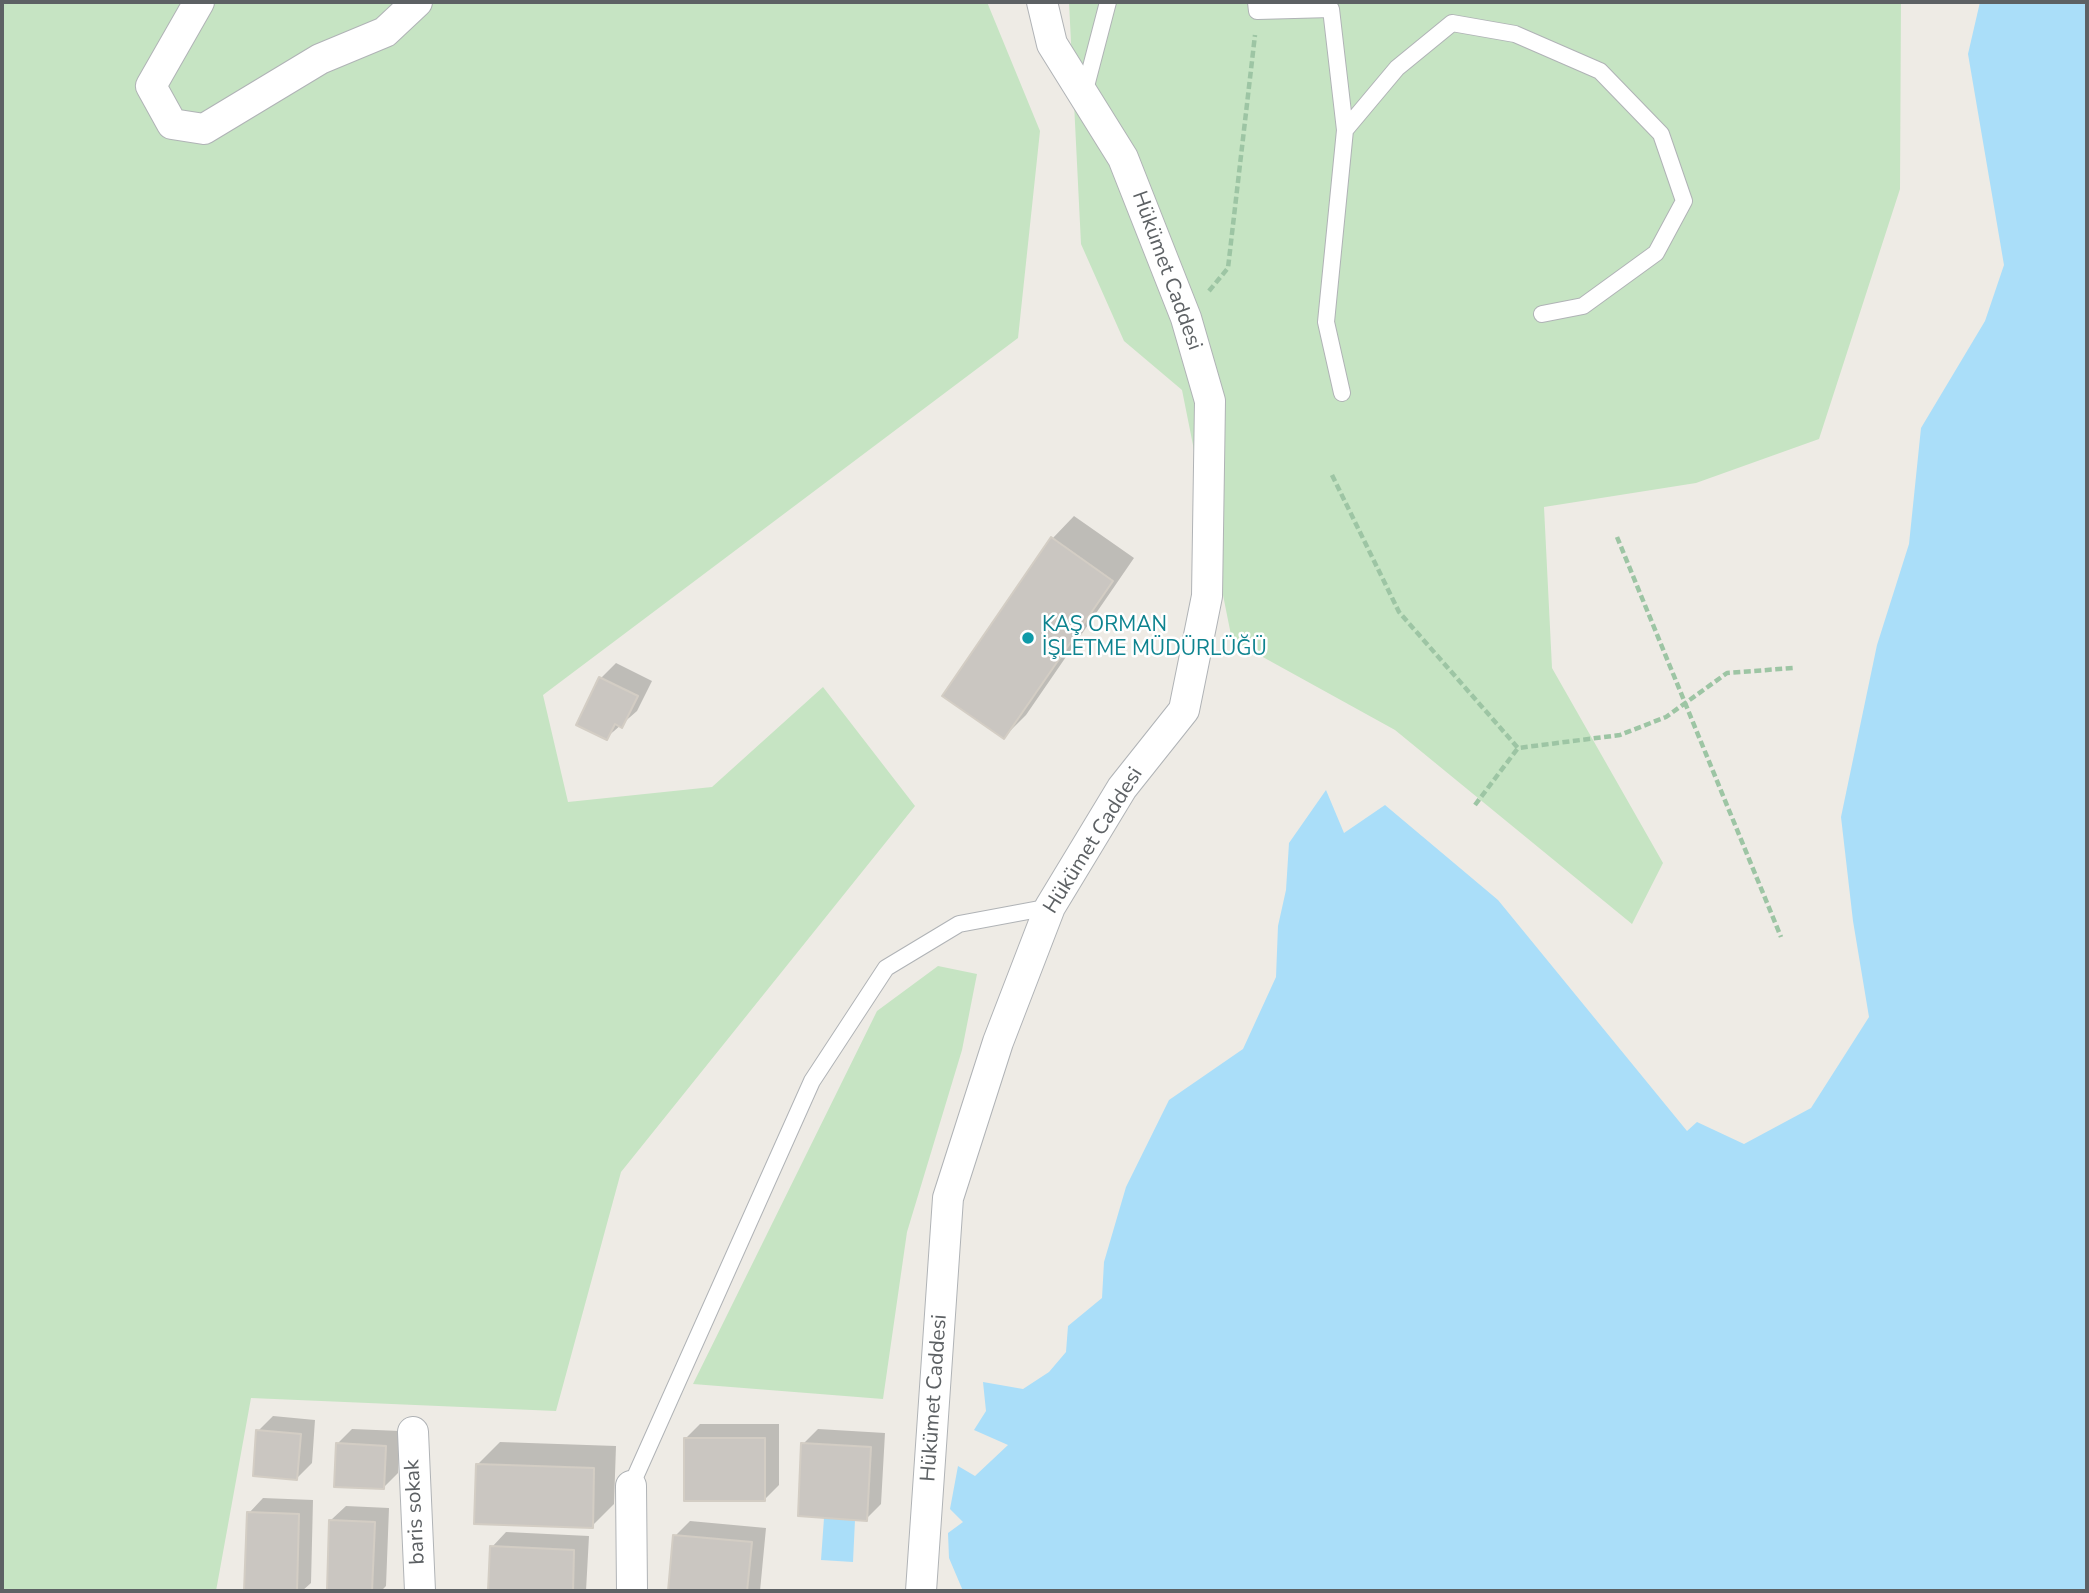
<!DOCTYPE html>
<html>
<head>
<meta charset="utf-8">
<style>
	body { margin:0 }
	#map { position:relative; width:2089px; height:1593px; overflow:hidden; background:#eeebe5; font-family:"Nunito Sans",sans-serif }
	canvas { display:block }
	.frame { position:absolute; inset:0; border:4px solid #5d6164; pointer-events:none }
</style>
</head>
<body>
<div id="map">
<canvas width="2089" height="1593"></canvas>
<div class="frame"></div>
</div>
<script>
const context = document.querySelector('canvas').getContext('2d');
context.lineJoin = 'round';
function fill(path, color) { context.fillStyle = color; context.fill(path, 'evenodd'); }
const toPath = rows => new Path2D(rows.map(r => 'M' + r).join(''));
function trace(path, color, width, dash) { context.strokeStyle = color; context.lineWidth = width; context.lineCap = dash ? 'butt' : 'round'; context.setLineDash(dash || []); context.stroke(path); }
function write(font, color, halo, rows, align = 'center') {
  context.font = font + ' "Nunito Sans",sans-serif'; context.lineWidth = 5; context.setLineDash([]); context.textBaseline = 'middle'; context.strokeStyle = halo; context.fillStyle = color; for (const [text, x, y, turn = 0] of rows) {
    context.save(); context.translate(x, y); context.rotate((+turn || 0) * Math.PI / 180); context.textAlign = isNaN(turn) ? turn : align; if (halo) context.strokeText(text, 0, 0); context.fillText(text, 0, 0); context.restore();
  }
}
const green = toPath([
	[2,2,987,2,1040,131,1018,338,543,695,568,802,712,787,823,687,915,806,621,1172,556,1411,251,1398,216,1591,2,1591],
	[1069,2,1901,2,1900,189,1819,439,1696,483,1544,507,1552,668,1663,863,1632,924,1395,730,1232,640,1182,390,1124,341,1081,244],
	[938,966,977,974,962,1050,907,1232,883,1399,693,1384,877,1011]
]);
const water = toPath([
	[1980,2,2087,2,2087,1591,963,1591,949,1558,948,1533,963,1522,950,1509,958,1466,975,1476,1008,1445,974,1430,986,1411,983,1382,1023,1389,1049,1372,1066,1352,1068,1326,1102,1298,1104,1262,1126,1187,1169,1100,1243,1049,1276,977,1278,926,1286,890,1289,843,1326,790,1344,833,1385,805,1498,900,1687,1131,1697,1122,1744,1144,1811,1108,1869,1017,1853,921,1841,817,1877,645,1909,544,1921,428,1985,321,2004,265,1968,54],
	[824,1518,855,1520,853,1562,821,1560]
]);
const shadow = toPath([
	[1074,516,1134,558,1026,715,1004,737,1052,539],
	[616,663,652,681,637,711,606,738,578,724,601,678],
	[273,1416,315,1420,312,1463,297,1478,258,1431],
	[700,1424,779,1424,779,1485,764,1500,685,1439],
	[352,1429,400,1431,398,1473,383,1488,337,1444],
	[818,1429,885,1433,881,1504,866,1519,803,1444],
	[500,1442,616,1446,614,1504,592,1526,478,1464],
	[263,1498,313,1500,311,1583,302,1591,246,1591,249,1513],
	[346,1506,389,1508,386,1586,381,1591,328,1591,331,1520],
	[690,1521,766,1528,760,1591,670,1591,675,1536],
	[506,1532,589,1536,586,1591,490,1591,492,1547]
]);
const building = toPath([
	[1051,537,1113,581,1004,739,942,696,1051,537],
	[599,677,638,696,622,728,615,724,607,740,576,725,599,677],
	[256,1430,301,1434,297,1480,253,1476,256,1430],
	[684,1438,765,1438,765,1501,684,1501,684,1438],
	[336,1443,386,1446,384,1489,334,1487,336,1443],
	[801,1443,871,1447,867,1521,798,1516,801,1443],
	[476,1464,594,1468,593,1528,474,1524,476,1464],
	[247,1512,299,1514,297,1591,244,1591,247,1512],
	[329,1520,375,1522,372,1591,327,1591,329,1520],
	[673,1535,752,1542,747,1591,668,1591,673,1535],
	[490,1546,574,1550,573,1591,488,1591,490,1546]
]);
const path = toPath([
	[1209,291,1228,268,1255,35],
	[1332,475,1399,612,1518,748,1620,735,1666,717,1727,673,1793,668],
	[1617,537,1781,937],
	[1475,805,1518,748]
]);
const lane = toPath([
	[1256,2,1257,11,1331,9,1345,130],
	[1084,94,1108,2],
	[1342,393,1326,322,1345,130,1397,68,1452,23,1515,34,1600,71,1661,134,1684,201,1656,253,1583,306,1542,314],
	[631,1486,812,1081,886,968,959,924,1050,907]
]);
const street = toPath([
	[199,2,151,86,172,124,204,129,320,59,385,32,417,2],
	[413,1432,420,1591],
	[631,1486,632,1591],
	[921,1591,948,1198,998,1042,1050,907,1122,788,1184,710,1207,596,1210,401,1186,318,1123,158,1052,44,1042,2]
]);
const markers = [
	[1028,638,7,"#0f9aa8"]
];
const streetNames = [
	["Hükümet Caddesi",1166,271,70],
	["Hükümet Caddesi",1094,841,-58],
	["Hükümet Caddesi",935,1398,-86],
	["baris sokak",416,1512,-93]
];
const cultureNames = [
	["KAŞ ORMAN",1042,626],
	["İŞLETME MÜDÜRLÜĞÜ",1042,650]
];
fill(green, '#c6e4c3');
fill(water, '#aadef9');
fill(shadow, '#0003');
fill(building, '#cac6c1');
trace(building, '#d3cdc4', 2);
trace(lane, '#b0b3b6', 18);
trace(street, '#b0b3b6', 32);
trace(path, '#9dc5a4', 4.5, [7, 3.5]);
trace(lane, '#fff', 16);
trace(street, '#fff', 30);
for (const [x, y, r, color] of markers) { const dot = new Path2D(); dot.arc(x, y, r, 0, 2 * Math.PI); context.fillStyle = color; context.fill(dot); trace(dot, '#fff', 2.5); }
write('21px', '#5d6164', '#fff', streetNames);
write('21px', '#0d838f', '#fff', cultureNames, 'left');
</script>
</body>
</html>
